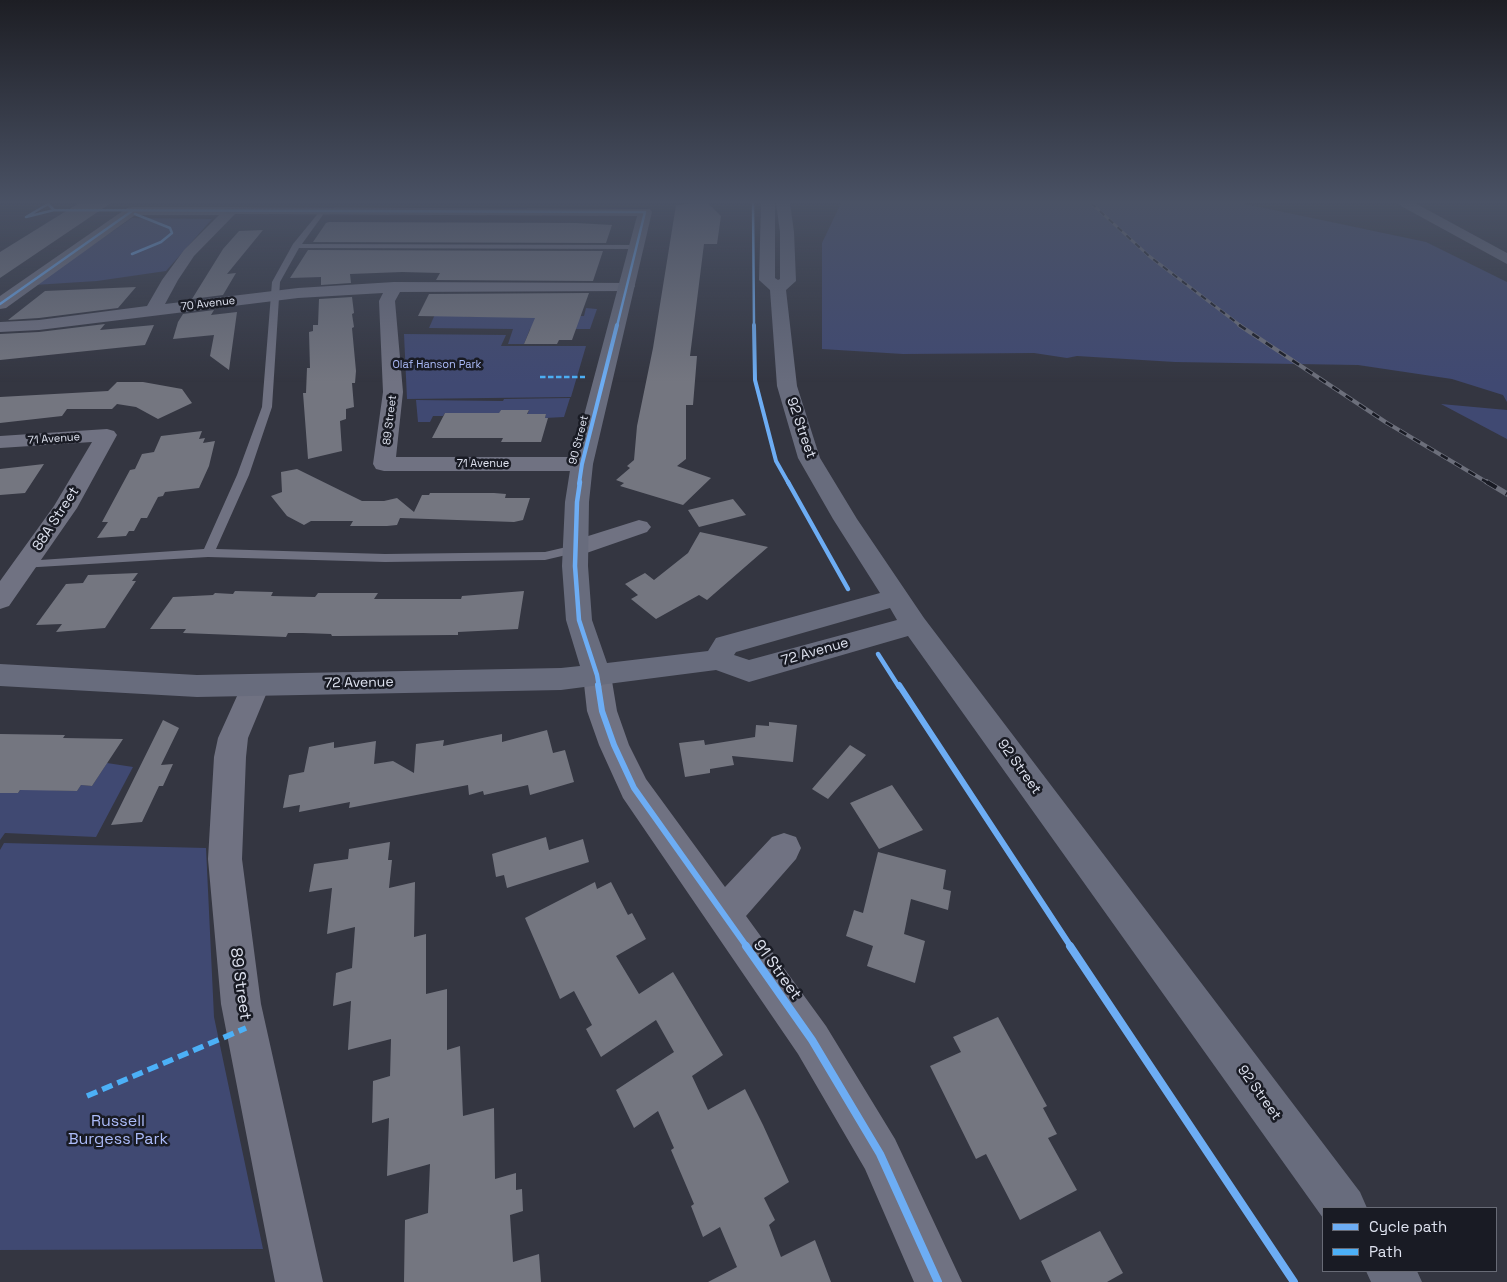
<!DOCTYPE html>
<html>
<head>
<meta charset="utf-8">
<style>
	body { margin:0 }
	#map { position:relative; width:1507px; height:1282px; overflow:hidden; background:#343641; font-family:"Space Grotesk",sans-serif }
	canvas { display:block }
	.legend { position:absolute; left:1322px; top:1207px; width:175px; height:65px; box-sizing:border-box; background:#191b24; border:1px solid #686b76; margin:0; padding:6px 9px; list-style:none; font-size:15px; color:#dfe3f0 }
	.legend li { display:flex; align-items:center; gap:10px; height:25px }
	.legend b { width:25px; border:1px solid #686b76 }
</style>
</head>
<body>
<div id="map">
<canvas width="1507" height="1282"></canvas>
<ul class="legend">
<li><b style="height:6px;background:#6dadf4"></b>Cycle path</li>
<li><b style="height:6px;background:#4cb0f7"></b>Path</li>
</ul>
</div>
<script>
const context = document.querySelector('canvas').getContext('2d');
context.lineJoin = 'round';
function fill(path, color) { context.fillStyle = color; context.fill(path, 'evenodd'); }
const toPath = rows => new Path2D(rows.map(r => 'M' + r).join(''));
function trace(path, color, width, dash) { context.strokeStyle = color; context.lineWidth = width; context.lineCap = dash ? 'butt' : 'round'; context.setLineDash(dash || []); context.stroke(path); }
function write(font, color, halo, rows, align = 'center') {
  context.font = font + ' "Space Grotesk",sans-serif'; context.lineWidth = 5; context.setLineDash([]); context.textBaseline = 'middle'; context.strokeStyle = halo; context.fillStyle = color; for (const [text, x, y, turn = 0] of rows) {
    context.save(); context.translate(x, y); context.rotate((+turn || 0) * Math.PI / 180); context.textAlign = isNaN(turn) ? turn : align; if (halo) context.strokeText(text, 0, 0); context.fillText(text, 0, 0); context.restore();
  }
}
const green = toPath([
	[841,203,1241,203,1426,242,1507,282,1507,402,1503,395,1452,379,1358,365,1175,362,1077,356,1067,358,1034,353,903,354,822,349,822,243],
	[132,218,212,219,166,271,97,281,34,285],
	[586,308,597,309,590,329,530,329,524,344,508,344,513,329,429,328,436,312,472,317,489,317,494,309,495,317,584,316],
	[404,334,506,335,501,346,586,346,571,397,407,399],
	[570,398,564,417,545,418,546,414,526,418,529,410,501,410,499,414,445,413,443,416,433,416,430,422,418,422,416,400,503,401,504,399],
	[1441,404,1507,410,1507,439],
	[107,763,133,767,96,837,5,833,0,840,0,793,18,793,21,789,77,791,81,785,92,786],
	[4,843,206,848,214,1017,263,1249,0,1250,0,850]
]);
const building = toPath([
	[79,203,111,203,0,278,0,252],
	[698,203,708,203,721,216,717,244,704,244,690,356,697,356,693,405,686,405,686,459,677,466,711,478,683,505,620,486,624,483,616,480,630,468,627,466,634,460,637,426,653,348,676,205],
	[329,222,576,223,612,225,606,243,313,242,326,223],
	[263,230,227,274,236,273,223,295,192,299,223,249,239,231],
	[308,250,603,251,593,281,436,280,440,273,402,272,350,274,351,283,321,285,321,277,290,278],
	[136,287,118,308,39,318,8,320,45,291],
	[589,293,572,340,559,340,557,344,524,344,535,318,418,316,429,294],
	[352,297,354,313,352,314,354,327,352,328,356,371,355,383,352,383,354,407,346,409,346,419,340,421,342,451,308,459,303,393,306,393,307,368,310,368,309,332,313,331,313,325,318,325,319,299],
	[214,310,211,315,237,312,229,370,210,356,214,335,173,339,178,322,183,314],
	[105,324,100,330,154,325,145,345,0,360,0,334,39,332],
	[117,382,143,382,182,389,192,403,158,419,136,407,117,404,112,409,67,409,62,416,0,423,0,397,108,391],
	[501,410,529,410,527,414,546,414,545,418,548,418,541,442,501,442,503,438,432,438,445,413,499,413],
	[202,431,199,439,205,438,203,443,215,441,209,466,199,488,165,492,163,496,158,497,147,518,141,518,134,531,129,531,126,536,97,538,108,522,102,522,130,470,135,469,142,454,154,452,161,436],
	[44,464,25,493,0,495,0,469],
	[297,469,362,501,384,501,397,498,414,512,422,495,429,495,430,493,494,493,506,494,505,498,530,498,523,520,514,522,400,518,397,525,387,526,350,526,353,521,311,521,304,525,287,516,271,496,282,492,281,472],
	[733,499,746,515,699,527,688,510],
	[700,532,768,547,707,600,699,595,656,619,631,599,638,595,625,584,645,573,654,580,688,553],
	[138,573,132,581,136,581,105,628,56,632,62,624,36,625,66,584,83,583,88,575],
	[235,591,273,592,271,596,315,597,318,593,378,593,374,599,461,599,462,596,524,591,518,629,458,632,458,635,451,635,341,636,332,636,331,634,303,633,288,633,286,637,183,633,186,629,150,629,173,597,213,595,215,593,233,594],
	[163,720,179,728,161,765,173,764,163,786,159,786,142,822,111,825],
	[769,722,797,725,793,762,732,756,734,765,710,769,710,773,685,777,679,743,704,740,705,745,755,737,756,725,769,726],
	[547,730,553,753,565,750,574,782,530,795,528,785,484,795,483,791,469,795,468,785,349,808,350,802,299,812,300,805,283,808,289,775,304,772,309,747,334,742,334,748,376,741,374,764,393,761,414,773,416,744,444,740,443,746,502,734,502,742],
	[0,734,65,735,63,738,123,739,92,786,81,785,77,791,20,790,18,793,0,793],
	[850,745,866,755,828,799,812,789],
	[892,785,923,830,879,849,850,803],
	[546,837,549,850,583,839,589,862,507,888,504,875,496,877,492,854],
	[390,842,388,860,392,860,389,888,415,882,414,937,426,934,426,994,447,989,447,1050,460,1046,463,1116,494,1108,495,1179,516,1173,516,1190,522,1189,523,1211,510,1215,513,1262,539,1254,541,1282,404,1282,405,1220,428,1213,430,1164,387,1176,389,1118,372,1123,373,1081,390,1076,391,1039,348,1050,351,1001,333,1006,336,973,352,968,355,927,327,934,332,888,309,892,314,864,348,859,349,849],
	[878,852,946,870,943,889,951,891,948,910,911,899,904,934,925,941,915,983,867,966,873,946,846,936,854,910,863,913],
	[595,882,597,889,611,882,628,915,632,913,646,939,616,956,639,994,673,972,723,1055,692,1076,708,1110,745,1089,763,1125,789,1182,764,1198,775,1220,769,1225,781,1257,815,1240,831,1282,708,1282,737,1267,720,1227,703,1237,691,1206,694,1204,671,1150,674,1148,658,1111,634,1128,616,1090,674,1052,656,1020,601,1057,586,1029,592,1025,574,991,560,999,525,918],
	[998,1017,1047,1106,1043,1108,1057,1134,1048,1138,1077,1190,1020,1220,986,1154,976,1159,930,1066,961,1052,953,1037],
	[1100,1231,1123,1273,1107,1282,1051,1282,1041,1261]
]);
const lane = toPath([
	[322,210,325,212,302,244,638,245,642,247,638,249,299,248,280,282,272,407,249,475,216,549,385,554,545,552,575,545,581,549,579,552,545,560,385,562,208,557,21,568,19,565,21,562,25,561,204,549,237,475,262,407,272,282,293,244,320,211,322,210]
]);
const street = toPath([
	[132,207,231,207,238,211,194,256,178,280,165,304,298,288,394,282,633,283,635,286,633,289,627,291,400,292,395,301,403,392,396,457,582,457,590,459,593,464,590,469,582,471,384,471,376,469,373,464,383,392,379,301,383,293,298,298,39,330,0,332,0,322,39,320,147,306,162,280,184,250,219,215,135,215,6,308,0,309,0,296,127,208,132,207],
	[107,429,114,431,117,435,77,508,9,606,0,609,0,581,54,506,92,442,0,448,0,436,107,429],
	[639,520,647,522,651,527,647,532,575,557,566,555,563,549,566,543,639,520],
	[597,664,607,667,611,675,617,711,629,745,646,779,725,887,772,837,784,833,796,837,801,848,796,859,746,916,826,1026,895,1139,962,1282,914,1282,865,1169,798,1054,623,798,599,745,587,711,583,675,587,667,597,664],
	[256,674,266,677,270,685,248,738,246,757,242,859,261,1004,323,1282,275,1282,221,1004,208,859,214,757,218,738,242,685,246,677,256,674]
]);
const secondary = toPath([
	[761,203,775,203,775,278,778,280,780,279,780,232,776,203,790,203,794,232,796,281,786,290,797,386,820,458,857,519,924,618,1360,1192,1367,1208,1323,1208,1323,1218,908,636,749,682,716,670,561,690,197,697,0,686,0,664,197,675,561,668,580,666,566,620,562,566,565,502,571,464,637,216,226,214,224,211,226,208,231,207,650,209,652,212,593,464,589,502,588,566,592,620,607,663,708,651,716,638,880,593,833,519,798,458,777,386,770,290,759,280,761,203],
	[890,608,897,620,749,660,734,655,736,652,890,608],
	[1399,203,1415,203,1507,253,1507,264,1401,206,1399,203],
	[1366,1271,1417,1271,1422,1282,1371,1282,1366,1271]
]);
const railFar2 = toPath([
	[1091,203,1149,256,1241,326]
]);
const railFar1 = toPath([
	[1239,325,1387,423,1490,484]
]);
const rail = toPath([
	[1487,482,1507,494]
]);
const quietFar1 = toPath([
	[540,377,585,377]
]);
const quiet = toPath([
	[87,1096,246,1028]
]);
const cyclewayFar4 = toPath([
	[753,203,754,326],
	[48,204,54,210,26,217,48,204],
	[54,210,645,212,617,326],
	[132,254,161,242,172,233,170,228,135,214],
	[0,304,132,211]
]);
const cyclewayFar3 = toPath([
	[754,325,755,380,776,461,789,484],
	[579,484,582,464,617,325]
]);
const cyclewayFar2 = toPath([
	[580,482,577,502,575,566,579,620,597,675,599,687],
	[788,482,848,589],
	[878,654,899,687]
]);
const cyclewayFar1 = toPath([
	[598,685,602,711,614,745,634,788,747,947],
	[899,685,1071,947]
]);
const cycleway = toPath([
	[746,946,812,1040,880,1154,938,1282],
	[1070,946,1294,1282]
]);
const farStreetnames = [
	["70 Avenue",208,304,-7],
	["89 Street",390,420,-83],
	["71 Avenue",54,439,-4],
	["90 Street",579,440,-76],
	["71 Avenue",483,464]
];
const farParknames = [
	["Olaf Hanson Park",437,365]
];
const streetNames = [
	["92 Street",801,428,71],
	["88A Street",56,519,-57],
	["72 Avenue",815,652,-16],
	["72 Avenue",359,683,-1],
	["92 Street",1019,767,54],
	["92 Street",1259,1093,54]
];
const nearStreetnames = [
	["91 Street",777,970,54],
	["89 Street",240,984,82]
];
const nearParknames = [
	["Russell",118,1122],
	["Burgess Park",118,1140]
];
fill(green, '#404972');
fill(building, '#747680');
fill(lane, '#707282');
fill(street, '#707282');
fill(secondary, '#686c7d');
trace(railFar2, '#6c6f7b', 3);
trace(railFar1, '#6c6f7b', 4);
trace(rail, '#6c6f7b', 5.5);
trace(railFar2, '#191b24', 2, [6]);
trace(railFar1, '#191b24', 2.5, [8]);
trace(rail, '#191b24', 4, [11]);
trace(quietFar1, '#4cb0f7', 2.5, [5.5, 2.5]);
trace(quiet, '#4cb0f7', 5.5, [11, 5.5]);
trace(cyclewayFar4, '#6dadf4', 2.5);
trace(cyclewayFar3, '#6dadf4', 4);
trace(cyclewayFar2, '#6dadf4', 4.5);
trace(cyclewayFar1, '#6dadf4', 6);
trace(cycleway, '#6dadf4', 8);
const sky = context.createLinearGradient(0, 0, 0, 382);
sky.addColorStop(0, '#1d1e24');
sky.addColorStop(0.53, '#4a5265');
sky.addColorStop(1, '#4a526500');
context.fillStyle = sky;
context.fillRect(0, 0, 1507, 382);
write('11px', '#dfe3f0', '#191b24', farStreetnames);
write('11px', '#adbcfa', '#191b24', farParknames);
write('14px', '#dfe3f0', '#191b24', streetNames);
write('16px', '#dfe3f0', '#191b24', nearStreetnames);
write('16px', '#adbcfa', '#191b24', nearParknames);
</script>
</body>
</html>
